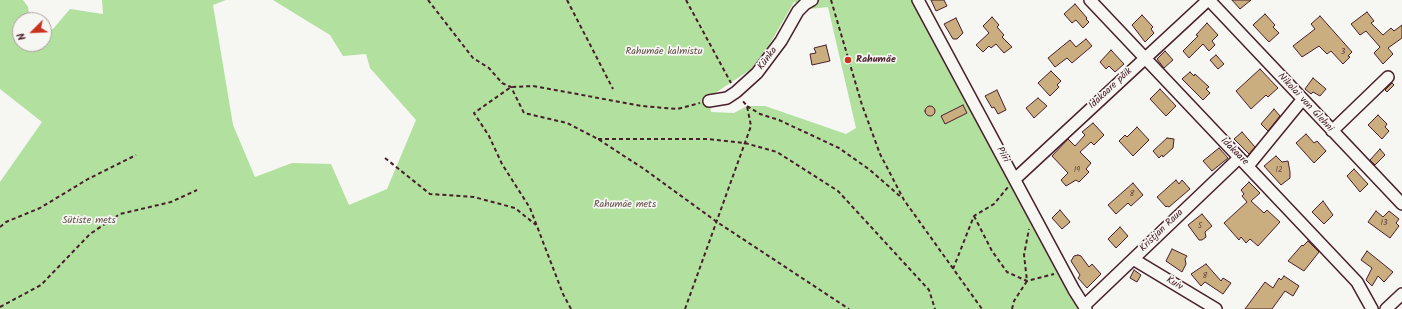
<!DOCTYPE html>
<html>
<head>
<meta charset="utf-8">
<style>
	body { margin:0 }
	#map { position:relative; width:1402px; height:309px; overflow:hidden; background:#f6f6f2; font-family:Kalam,sans-serif }
	canvas { display:block }
	.north { position:absolute; left:12px; top:12px; width:40px; height:40px; box-sizing:border-box; background:#f6f6f2; border:1px solid #b1a0a2; border-radius:50%; rotate:246deg; font-size:11px; font-weight:700; line-height:16px; text-align:center; color:#4a1f2b }
	.north::after { content:''; display:block; margin:auto; width:14px; height:18px; background:#c8321e; clip-path:polygon(50% 0,100% 100%,50% 72%,0 100%) }
</style>
</head>
<body>
<div id="map">
<canvas width="1402" height="309"></canvas>
<div class="north">N</div>
</div>
<script>
const context = document.querySelector('canvas').getContext('2d');
context.lineJoin = 'round';
function fill(path, color) { context.fillStyle = color; context.fill(path, 'evenodd'); }
const toPath = rows => new Path2D(rows.map(r => 'M' + r).join(''));
function trace(path, color, width, dash) { context.strokeStyle = color; context.lineWidth = width; context.lineCap = dash ? 'butt' : 'round'; context.setLineDash(dash || []); context.stroke(path); }
function write(font, color, halo, rows, align = 'center') {
  context.font = font + ' Kalam,sans-serif'; context.lineWidth = 3.5; context.setLineDash([]); context.textBaseline = 'middle'; context.strokeStyle = halo; context.fillStyle = color; for (const [text, x, y, turn = 0] of rows) {
    context.save(); context.translate(x, y); context.rotate((+turn || 0) * Math.PI / 180); context.textAlign = isNaN(turn) ? turn : align; if (halo) context.strokeText(text, 0, 0); context.fillText(text, 0, 0); context.restore();
  }
}
const green = toPath([
	[0,0,23,0,28,7,30,20,20,20,20,44,44,44,44,33,53,29,70,9,103,14,102,0,226,0,213,5,233,125,255,177,292,163,331,164,349,205,387,189,416,120,370,68,366,54,343,56,330,35,273,0,918,0,1086,309,0,309,0,182,42,122,0,89],
	[794,2,809,9,828,7,856,128,846,134,765,106,747,106,734,113,711,112,709,97,750,70,768,47]
]);
const building = toPath([
	[931,0,944,0,947,6,936,11,931,0],
	[1232,0,1251,0,1240,9,1232,0],
	[1075,4,1087,18,1086,19,1089,22,1083,28,1076,20,1072,23,1064,14,1075,4],
	[1367,12,1374,21,1371,23,1383,35,1391,28,1394,31,1402,25,1402,38,1388,48,1393,54,1383,64,1374,53,1380,47,1366,31,1360,35,1351,24,1367,12],
	[1265,14,1275,25,1273,27,1279,33,1269,42,1253,25,1265,14],
	[1142,15,1153,27,1151,29,1154,33,1145,42,1132,25,1142,15],
	[1320,16,1352,52,1348,56,1350,57,1343,64,1331,51,1327,54,1319,46,1302,57,1293,46,1315,29,1311,24,1320,16],
	[992,17,999,25,997,27,1004,35,1002,37,1012,47,1004,53,996,44,991,48,989,46,983,52,976,45,989,33,983,26,992,17],
	[956,18,963,33,957,39,953,39,944,24,956,18],
	[1207,23,1218,35,1212,41,1215,45,1209,51,1203,44,1189,58,1183,51,1198,36,1196,35,1207,23],
	[1086,39,1092,46,1072,63,1067,58,1055,67,1048,58,1070,40,1076,47,1086,39],
	[826,45,830,61,812,65,810,54,816,53,814,48,826,45],
	[1111,50,1124,64,1115,72,1109,66,1106,69,1100,62,1111,50],
	[1165,51,1173,60,1164,68,1157,59,1165,51],
	[1216,55,1224,64,1218,69,1210,60,1216,55],
	[1260,69,1278,88,1268,97,1266,95,1251,109,1236,91,1260,69],
	[1051,71,1061,81,1057,85,1059,87,1050,96,1038,83,1051,71],
	[1190,72,1194,76,1195,74,1209,87,1206,89,1210,93,1203,100,1182,79,1190,72],
	[1313,78,1326,89,1320,96,1313,92,1311,94,1305,89,1313,78],
	[1392,83,1394,85,1387,92,1385,90,1392,83],
	[1160,89,1176,106,1166,116,1150,99,1160,89],
	[997,90,1006,110,998,114,994,107,992,108,985,96,997,90],
	[1038,98,1047,106,1034,118,1026,108,1038,98],
	[963,105,967,113,945,124,941,116,963,105],
	'925 111a5 5 0 1 1 10 0a5 5 0 1 1-10 0Z',
	[1274,109,1280,116,1268,131,1261,124,1274,109],
	[1378,115,1387,124,1385,127,1389,131,1382,139,1368,125,1378,115],
	[1093,123,1104,135,1094,145,1091,142,1080,152,1091,163,1086,169,1089,172,1079,182,1076,180,1066,186,1061,180,1068,173,1052,156,1068,139,1075,146,1085,135,1082,132,1093,123],
	[1137,127,1149,140,1133,156,1119,141,1125,135,1127,137,1137,127],
	[1242,132,1255,147,1249,154,1234,139,1242,132],
	[1306,134,1314,143,1317,141,1326,151,1314,163,1296,143,1306,134],
	[1167,138,1174,139,1173,148,1163,157,1162,155,1159,158,1153,151,1167,138],
	[1219,148,1228,158,1212,171,1203,161,1219,148],
	[1380,149,1385,155,1375,165,1370,160,1380,149],
	[1276,156,1282,162,1288,161,1290,172,1290,178,1281,185,1264,166,1276,156],
	[1354,169,1368,184,1360,192,1347,176,1354,169],
	[1176,180,1179,184,1182,180,1190,189,1169,207,1167,206,1166,207,1157,197,1176,180],
	[1249,182,1260,193,1251,201,1264,213,1267,210,1280,222,1258,246,1250,239,1246,243,1241,237,1239,240,1224,223,1247,202,1242,196,1244,194,1241,190,1249,182],
	[1133,183,1143,195,1131,206,1128,203,1116,214,1108,205,1133,183],
	[1323,201,1333,215,1324,224,1312,212,1323,201],
	[1060,210,1070,222,1062,229,1052,218,1060,210],
	[1376,211,1383,217,1389,211,1399,219,1396,223,1399,226,1390,238,1368,222,1376,211],
	[1202,214,1212,226,1205,232,1206,237,1202,240,1199,240,1188,225,1202,214],
	[1120,227,1128,236,1116,248,1108,239,1120,227],
	[1308,241,1319,252,1304,271,1288,261,1302,245,1303,246,1308,241],
	[1172,249,1187,256,1185,259,1186,264,1182,272,1166,261,1172,249],
	[1367,251,1393,272,1384,282,1378,276,1372,286,1366,280,1372,268,1361,260,1367,251],
	[1078,255,1081,256,1089,267,1092,264,1101,274,1087,288,1078,278,1080,275,1071,261,1074,256,1078,255],
	[1206,264,1221,281,1223,278,1231,283,1223,294,1205,282,1201,286,1191,274,1206,264],
	[1134,270,1141,275,1137,282,1130,278,1134,270],
	[1284,276,1299,286,1293,296,1285,291,1272,309,1245,309,1265,282,1273,288,1279,278,1281,280,1284,276]
]);
const path = toPath([
	[428,0,473,58,489,68,502,83,511,87,524,113,567,123,598,139,644,169,717,222,849,309],
	[567,0,613,89],
	[686,0,731,83],
	[831,0,862,105,880,154,904,200,982,309],
	[747,106,760,114,779,120,839,148,870,170,902,198],
	[598,139,707,139,745,143,777,152,838,191,929,290,935,309],
	[385,158,430,194,474,197,515,208,536,225],
	[974,216,992,251,1007,272,1027,281,1054,274],
	[0,227,6,222,40,208,88,179,136,155],
	[953,269,974,216,994,204,1008,187],
	[0,307,41,285,90,234,120,214,171,202,197,190],
	[571,309,563,294,530,208,502,164,489,136,474,113,511,87,533,86,642,106,677,109,700,103],
	[685,309,751,126,747,106,742,100],
	[1012,309,1014,301,1027,281,1024,255,1029,229]
]);
const minor = toPath([
	[918,0,1074,290,1086,309],
	[1090,0,1357,282,1372,309],
	[1209,0,1402,204],
	[709,101,727,98,736,92,757,73,781,41,798,11,805,4,812,0],
	[1332,131,1388,77],
	[1248,166,1302,100],
	[1015,179,1208,0],
	[1133,259,1216,309],
	[1085,305,1239,158],
	[1386,309,1402,294]
]);
const markers = [
	[848,60,4,"#c8321e"]
];
const numberNames = [
	["3",1343,53],
	["19",1077,171],
	["12",1279,171],
	["8",1132,195],
	["13",1384,224],
	["5",1200,227],
	["8",1205,277]
];
const parkNames = [
	["Rahumäe kalmistu",664,52],
	["Rahumäe mets",625,205],
	["Sütiste mets",89,221]
];
const streetNames = [
	["Künka",768,59,-53],
	["Idakaare põik",1111,89,-43],
	["Nikolai von Glehni",1305,103,47],
	["Idakaare",1234,152,45],
	["Piiri",1002,155,61],
	["Kristjan Raua",1162,231,-44],
	["Kuiv",1174,284,31]
];
const poiNames = [
	["Rahumäe",856,60]
];
fill(green, '#b1e09f');
fill(building, '#caae80');
trace(building, '#4a1f2b', 1);
trace(minor, '#4a1f2b', 14);
trace(path, '#4a1f2b', 2, [4, 3]);
trace(minor, '#f6f6f2', 11);
for (const [x, y, r, color] of markers) { const dot = new Path2D(); dot.arc(x, y, r, 0, 2 * Math.PI); context.fillStyle = color; context.fill(dot); trace(dot, '#f6f6f2', 1.5); }
write('8px', '#6a4340', null, numberNames);
write('10px', '#644f48', '#f6f6f2', parkNames);
write('10px', '#4a1f2b', '#f6f6f2', streetNames);
write('bold 10px', '#4a1f2b', '#f6f6f2', poiNames, 'left');
</script>
</body>
</html>
